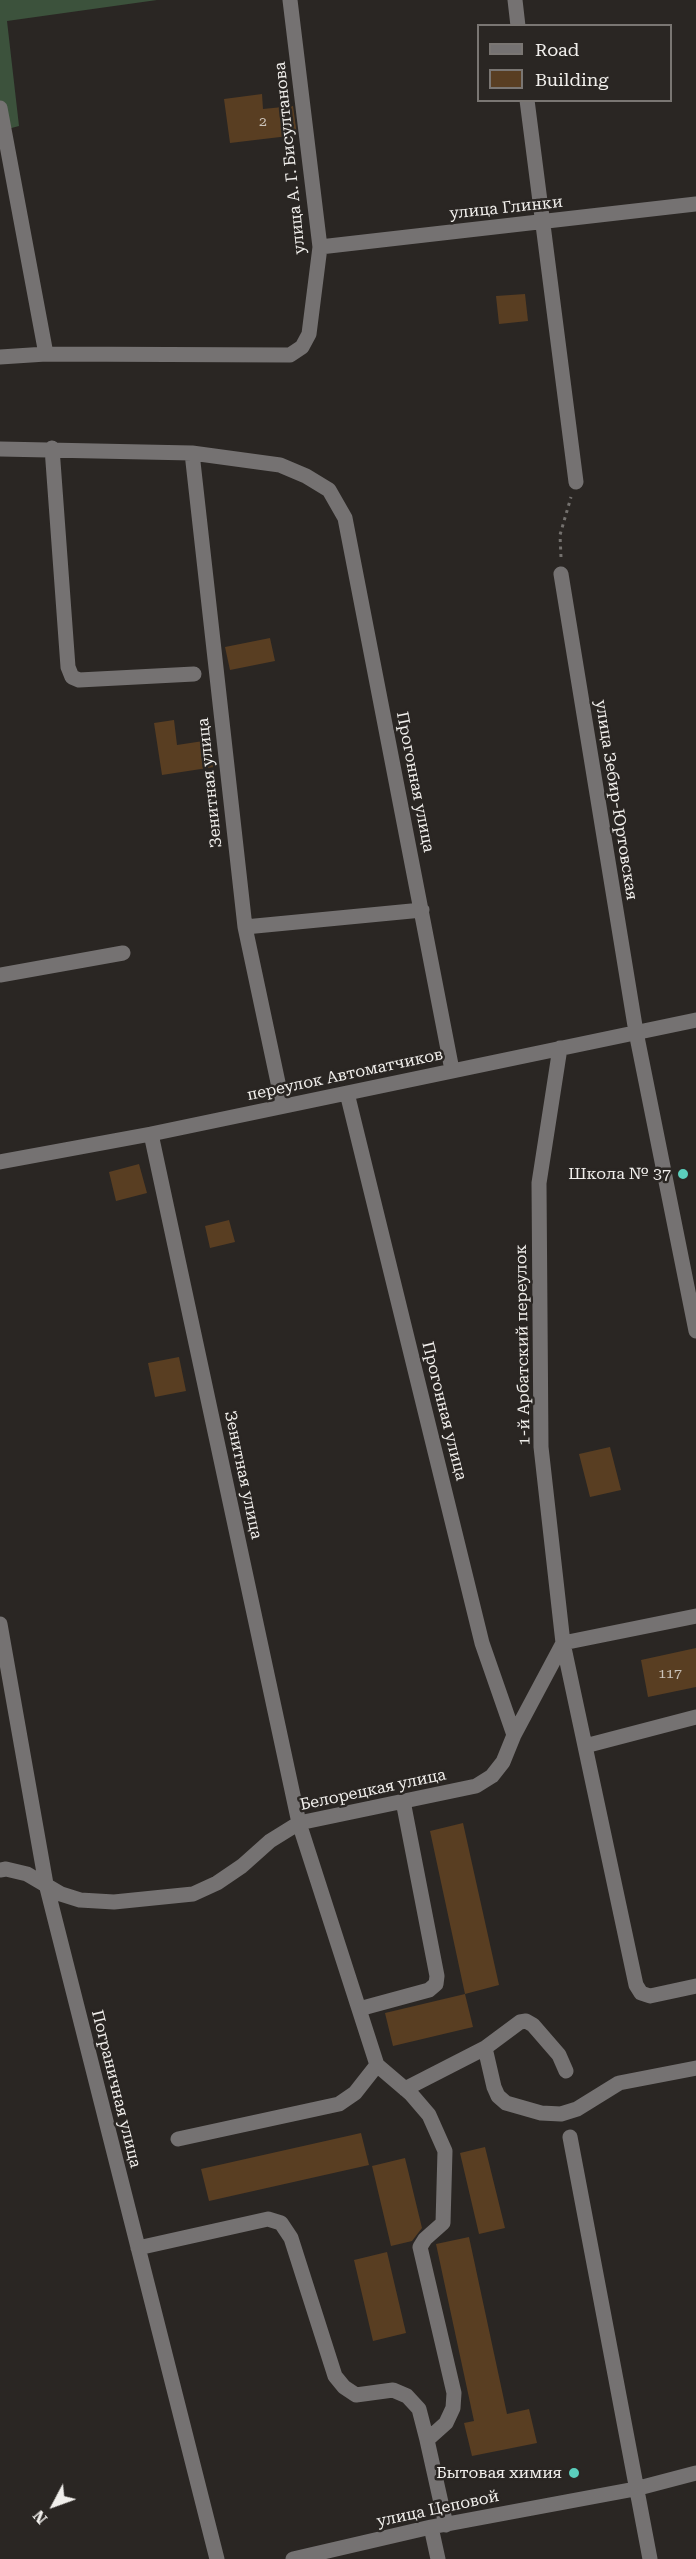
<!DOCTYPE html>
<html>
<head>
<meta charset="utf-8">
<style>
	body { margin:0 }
	#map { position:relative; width:696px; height:2559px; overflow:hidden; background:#2a2623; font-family:"Roboto Serif",serif }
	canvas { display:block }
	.legend { position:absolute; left:477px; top:24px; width:195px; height:78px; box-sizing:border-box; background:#2a2623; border:2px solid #7a7673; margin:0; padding:8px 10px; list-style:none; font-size:18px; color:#f1efec }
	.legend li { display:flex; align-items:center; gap:12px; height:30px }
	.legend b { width:30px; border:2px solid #7a7673 }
	.north { position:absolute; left:24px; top:2475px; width:60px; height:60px; -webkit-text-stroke:4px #2a2623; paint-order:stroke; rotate:229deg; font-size:16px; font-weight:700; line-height:24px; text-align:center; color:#f1efec }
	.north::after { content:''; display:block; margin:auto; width:21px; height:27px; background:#f1efec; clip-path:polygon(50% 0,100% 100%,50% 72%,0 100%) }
</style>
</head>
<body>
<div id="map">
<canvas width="696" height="2559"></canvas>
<ul class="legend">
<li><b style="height:8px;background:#757272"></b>Road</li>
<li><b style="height:16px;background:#593e22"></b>Building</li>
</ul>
<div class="north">N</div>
</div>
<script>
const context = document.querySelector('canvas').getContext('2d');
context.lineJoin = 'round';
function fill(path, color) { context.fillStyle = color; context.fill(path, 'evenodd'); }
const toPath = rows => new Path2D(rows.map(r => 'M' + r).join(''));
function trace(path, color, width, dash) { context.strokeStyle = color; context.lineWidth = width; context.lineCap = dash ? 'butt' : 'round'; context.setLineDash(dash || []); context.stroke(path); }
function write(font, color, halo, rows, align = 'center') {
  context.font = font + ' "Roboto Serif",serif'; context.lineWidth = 5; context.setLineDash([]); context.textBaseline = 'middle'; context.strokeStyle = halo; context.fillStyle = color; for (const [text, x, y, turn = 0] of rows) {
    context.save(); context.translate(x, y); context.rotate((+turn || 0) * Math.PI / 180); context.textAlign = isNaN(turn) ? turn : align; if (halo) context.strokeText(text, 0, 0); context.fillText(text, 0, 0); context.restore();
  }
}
const green = toPath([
	[0,0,157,0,7,21,19,126,0,131]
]);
const building = toPath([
	[262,94,263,109,293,106,297,135,230,143,224,99],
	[525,294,528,321,499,324,496,296],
	[270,638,275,661,230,670,225,647],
	[174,720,177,745,210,740,214,767,162,775,154,723],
	[139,1164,147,1193,116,1201,109,1172],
	[229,1220,235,1242,210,1248,205,1226],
	[179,1357,186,1391,155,1397,148,1363],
	[610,1447,621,1490,590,1497,579,1454],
	[696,1648,696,1687,648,1697,641,1660],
	[463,1823,499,1985,465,1994,430,1831],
	[465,1994,473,2027,393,2046,385,2013],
	[361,2133,369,2165,209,2201,201,2169],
	[485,2147,505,2228,479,2234,460,2153],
	[405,2158,422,2228,412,2241,391,2246,372,2166],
	[469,2237,507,2414,529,2409,537,2443,472,2456,464,2423,474,2421,436,2244],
	[387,2252,406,2333,373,2341,354,2260]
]);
const path = toPath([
	[561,557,560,535,571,497]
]);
const minor = toPath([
	[515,0,518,26],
	[527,100,576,482],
	[0,108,46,354],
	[320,247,696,204],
	[0,357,46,354,290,355,302,347,309,334,320,247,290,0],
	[52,448,68,667,72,677,79,680,194,674],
	[0,449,192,453,280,465,306,476,329,490,345,518,452,1070],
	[192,453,245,927,283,1106],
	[561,574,636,1032,696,1331],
	[245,927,422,910],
	[0,975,123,953],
	[560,1048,539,1183,541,1447,563,1643,636,1985,641,1993,650,1996,696,1986],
	[347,1093,482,1643,514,1735],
	[151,1134,299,1823,377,2065,355,2093,339,2104,178,2139],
	[0,1162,151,1134,696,1020],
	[0,1624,46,1884,217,2559],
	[563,1643,696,1616],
	[585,1746,696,1717],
	[0,1870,6,1869,27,1874,61,1894,80,1900,114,1902,193,1894,217,1883,242,1866,270,1841,299,1823,476,1786,492,1776,503,1762,514,1735,563,1643],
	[359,2009,429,1990,436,1984,437,1976,403,1801],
	[485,2048,520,2022,526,2021,533,2025,559,2055,566,2071],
	[377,2065,411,2094,429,2115,445,2151,443,2223,425,2239,420,2247,454,2393,453,2408,446,2423,427,2440,446,2525],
	[405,2089,485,2048,494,2087,498,2096,506,2103,541,2113,561,2114,577,2109,619,2083,696,2068],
	[570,2137,650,2559],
	[138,2248,268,2219,281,2223,291,2238,335,2376,344,2387,356,2395,393,2390,407,2396,419,2409,427,2440],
	[431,2527,438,2559],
	[293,2559,431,2527,635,2489,696,2473]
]);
const markers = [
	[683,1174,6,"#5bcebc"],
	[574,2473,6,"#5bcebc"]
];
const numberNames = [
	["2",263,122],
	["117",670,1674]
];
const streetNames = [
	["улица А. Г. Бисултанова",290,158,-96],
	["улица Глинки",506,208,-6],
	["Прогонная улица",415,782,79],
	["Зенитная улица",210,783,-96],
	["улица Зебир-Юртовская",616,800,81],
	["переулок Автоматчиков",345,1075,-12],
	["1-й Арбатский переулок",523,1345,-91],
	["Прогонная улица",444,1411,76],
	["Зенитная улица",243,1475,78],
	["Белорецкая улица",373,1790,-12],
	["Пограничная улица",116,2089,76],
	["улица Цеповой",438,2509,-12]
];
const poiNames = [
	["Школа № 37",671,1174],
	["Бытовая химия",562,2473]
];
fill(green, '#3c523c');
fill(building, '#593e22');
trace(path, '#74716e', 3, [3, 4.5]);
trace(minor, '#757272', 15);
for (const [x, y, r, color] of markers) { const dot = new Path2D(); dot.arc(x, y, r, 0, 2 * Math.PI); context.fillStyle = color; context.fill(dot); trace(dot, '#2a2623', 2); }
write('14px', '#cbc3ba', null, numberNames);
write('16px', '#f1efec', '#2a2623', streetNames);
write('16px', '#f1efec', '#2a2623', poiNames, 'right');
</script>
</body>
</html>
